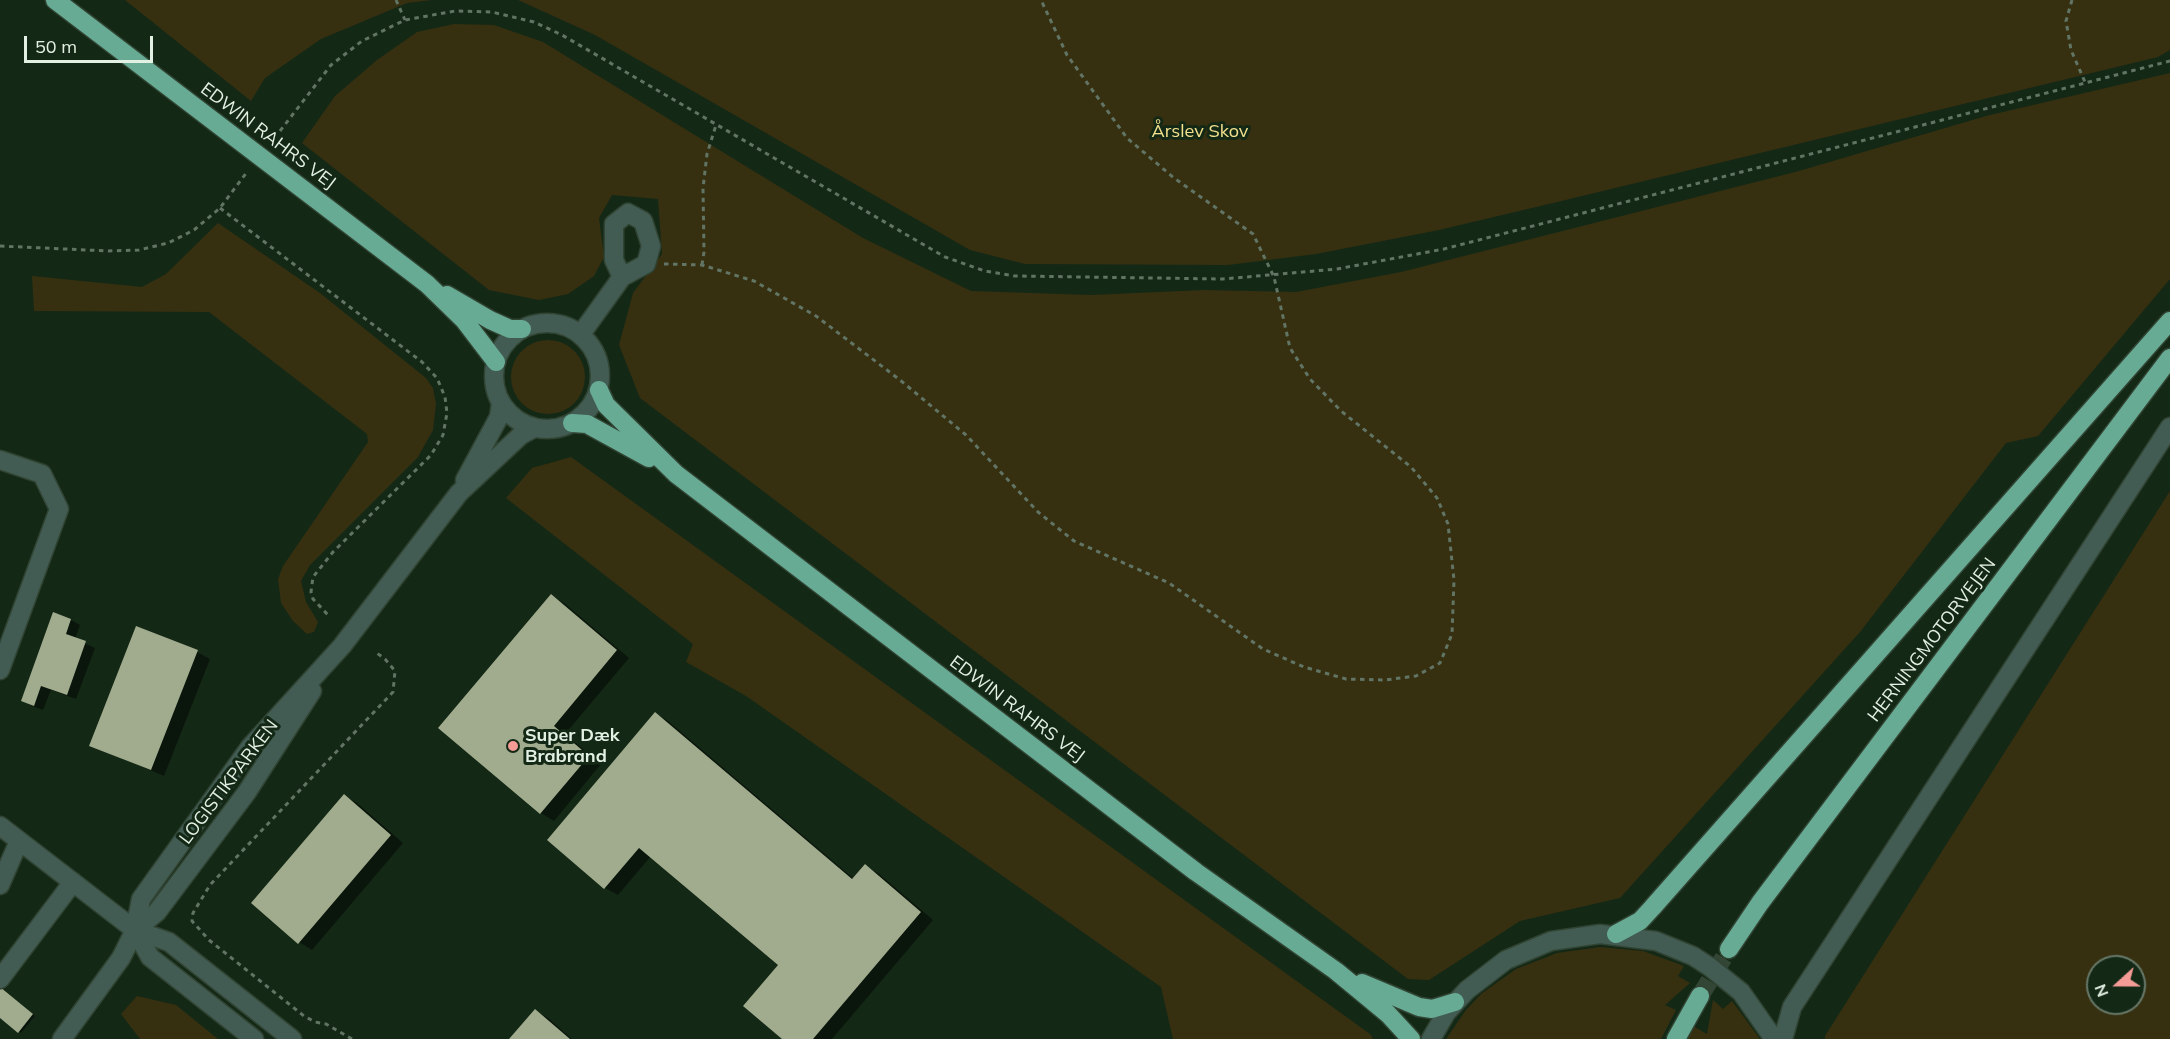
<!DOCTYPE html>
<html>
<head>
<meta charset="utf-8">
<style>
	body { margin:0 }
	#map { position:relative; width:2170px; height:1039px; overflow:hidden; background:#142816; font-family:Mulish,sans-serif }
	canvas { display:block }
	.north { position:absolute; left:2086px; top:955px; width:60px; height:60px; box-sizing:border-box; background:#142816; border:2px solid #677868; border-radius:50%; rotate:249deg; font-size:16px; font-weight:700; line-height:24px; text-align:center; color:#e3f0e4 }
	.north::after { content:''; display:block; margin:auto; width:21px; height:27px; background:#f59c96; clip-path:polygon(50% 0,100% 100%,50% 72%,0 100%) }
	.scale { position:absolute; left:24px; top:36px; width:129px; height:27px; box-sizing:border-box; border:3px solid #e3f0e4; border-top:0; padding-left:8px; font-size:18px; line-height:21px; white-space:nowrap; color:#e3f0e4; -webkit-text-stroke:4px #142816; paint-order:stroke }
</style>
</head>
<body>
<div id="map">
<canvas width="2170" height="1039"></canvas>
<div class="north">N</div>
<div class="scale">50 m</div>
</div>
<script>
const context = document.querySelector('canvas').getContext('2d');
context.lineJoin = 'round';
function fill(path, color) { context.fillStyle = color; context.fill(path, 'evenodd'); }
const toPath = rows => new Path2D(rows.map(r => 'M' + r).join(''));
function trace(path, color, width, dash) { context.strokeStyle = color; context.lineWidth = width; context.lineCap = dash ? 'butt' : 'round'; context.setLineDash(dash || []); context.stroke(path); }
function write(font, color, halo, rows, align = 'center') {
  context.font = font + ' Mulish,sans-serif'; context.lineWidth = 6; context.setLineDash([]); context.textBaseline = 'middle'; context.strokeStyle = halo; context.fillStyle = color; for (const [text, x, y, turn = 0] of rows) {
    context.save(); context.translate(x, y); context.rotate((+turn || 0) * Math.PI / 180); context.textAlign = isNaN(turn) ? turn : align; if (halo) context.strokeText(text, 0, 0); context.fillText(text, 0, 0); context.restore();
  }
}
const green = toPath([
	[125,0,432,0,407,3,321,39,265,78,251,101],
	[518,0,2170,0,2170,50,2158,57,1553,203,1439,230,1316,254,1228,265,1025,264,970,250,595,35],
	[454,24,494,25,543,42,863,238,971,291,1091,295,1204,290,1296,292,1401,272,1799,171,1986,116,2170,73,2170,279,2038,436,2006,443,1860,632,1620,898,1520,921,1429,980,1408,979,640,398,619,345,633,293,662,254,658,199,612,195,599,218,604,257,594,276,568,294,539,300,489,290,302,143,335,96,377,60,417,32],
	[218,223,320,293,426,378,433,388,436,404,433,430,418,457,310,565,301,581,306,602,318,622,314,632,307,634,293,621,281,603,278,579,283,566,368,442,367,434,209,312,34,311,32,276,142,287,166,274],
	'511 377a37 37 0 1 1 74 0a37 37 0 1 1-74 0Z',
	[571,457,1370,1034,1373,1039,1173,1039,1161,987,746,696,686,662,693,644,506,498,532,468],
	[2170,491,2170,1039,1825,1039,1825,1036],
	[2098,967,2134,967,2134,1003,2098,1003],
	[1600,947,1643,951,1684,966,1678,976,1690,983,1665,1005,1676,1010,1661,1039,1446,1039,1466,1010,1481,994,1516,969,1557,953],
	[137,996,176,1005,218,1039,140,1039,121,1014],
	[1713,1000,1723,1009,1732,1001,1760,1039,1683,1039,1691,1025,1707,1034]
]);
const shadow = toPath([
	[551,596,564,603,629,658,565,734,601,764,554,821,541,813,440,728],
	[71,620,80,625,75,639,95,648,76,699,51,690,43,710,32,706,23,700],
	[197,652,210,659,164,776,91,745],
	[656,714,668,721,854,879,865,866,878,873,933,920,832,1039,784,1039,780,965,651,856,618,895,605,888],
	[344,796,357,803,403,843,312,950,299,942],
	[0,988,35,1016,21,1033,0,1016],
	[535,1011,548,1018,572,1039,511,1039]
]);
const building = toPath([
	[551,594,617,650,554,726,589,756,540,814,438,728],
	[53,612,71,619,66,634,86,641,67,695,41,686,34,706,21,701],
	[136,626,198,650,151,770,89,746],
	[655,712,852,879,865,864,921,912,813,1039,782,1039,743,1006,778,965,639,848,604,889,547,840],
	[344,794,391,835,298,944,251,903],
	[0,987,33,1014,18,1033,0,1018],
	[535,1009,570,1039,509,1039]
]);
const highwayTunnel = toPath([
	[1700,996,1729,949]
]);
const path = toPath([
	[396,0,405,20],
	[2072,0,2066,21,2071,50,2085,82],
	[280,131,331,65,362,41,405,20,455,11,492,12,534,22,562,35,945,257,985,271,1015,276,1223,279,1337,269,1444,249,2170,61],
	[220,208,422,362,437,378,445,397,447,413,443,435,431,455,333,552,313,577,311,592,313,599,329,616],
	[0,246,108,251,139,250,168,243,194,230,220,208,247,172],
	[664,264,702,265,754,281,816,316,900,380,966,435,1038,512,1074,541,1169,583,1263,649,1304,667,1346,679,1385,680,1416,676,1440,663,1452,634,1454,580,1448,524,1437,498,1411,467,1341,411,1310,379,1290,348,1274,277,1253,234,1174,178,1127,138,1067,55,1041,0],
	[702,265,704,252,703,188,707,154,716,125],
	[352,1039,326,1024,315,1022,304,1016,209,940,192,921,193,913,210,885,393,692,395,671,385,659,374,651]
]);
const minor = toPath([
	'494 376a53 53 0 1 1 106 0a53 53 0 1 1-106 0Z',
	[581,334,622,277,646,264,651,246,643,221,628,213,614,224,614,260,622,277],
	[0,460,42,474,59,509,0,670],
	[465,480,499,417,501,403],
	[0,826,135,930,169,942,292,1039],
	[0,885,19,841],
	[135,930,157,912,247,792,312,691],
	[135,930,150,957,254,1039],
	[0,979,73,882],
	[62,1039,121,958,135,930,141,899,250,747,342,646,459,493,521,435,534,428],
	[1431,1039,1446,1013,1467,990,1506,960,1551,941,1600,934,1656,941,1693,956,1710,967,1741,992,1774,1039],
	[1783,1039,1792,1007,2170,427]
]);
const highway = toPath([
	[55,0,427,284,464,320,496,362],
	[447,295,490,320,510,329,522,329],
	[599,390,606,405,676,474,1196,872,1336,971,1388,1014,1411,1039],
	[572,423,587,424,649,458],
	[1616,934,1640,921,1652,908,2170,321],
	[1729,949,1760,903,2170,358],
	[1362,983,1419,1007,1432,1009,1455,1002],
	[1676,1039,1700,996]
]);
const markers = [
	[513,746,6,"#f59c96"]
];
const parkNames = [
	["Årslev Skov",1200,132]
];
const streetNames = [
	["EDWIN RAHRS VEJ",268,136,37],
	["HERNINGMOTORVEJEN",1932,640,-53],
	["EDWIN RAHRS VEJ",1017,709,37],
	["LOGISTIKPARKEN",229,782,-53]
];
const poiNames = [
	["Super Dæk",525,736],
	["Brabrand",525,757]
];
fill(green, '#363011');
fill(shadow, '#0007');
fill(building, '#a1ab8d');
trace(highwayTunnel, '#334635', 18, [18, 9]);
trace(minor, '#314433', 21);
trace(highway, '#314433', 21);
trace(path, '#627464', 3, [4.5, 4.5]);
trace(minor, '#425c53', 18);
trace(highway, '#68ab95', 18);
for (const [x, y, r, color] of markers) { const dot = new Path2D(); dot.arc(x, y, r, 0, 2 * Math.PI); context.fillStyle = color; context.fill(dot); trace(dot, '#142816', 2); }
write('18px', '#f4e18d', '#142816', parkNames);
write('18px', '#e3f0e4', '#142816', streetNames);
write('bold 18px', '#e3f0e4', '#142816', poiNames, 'left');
</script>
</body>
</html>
